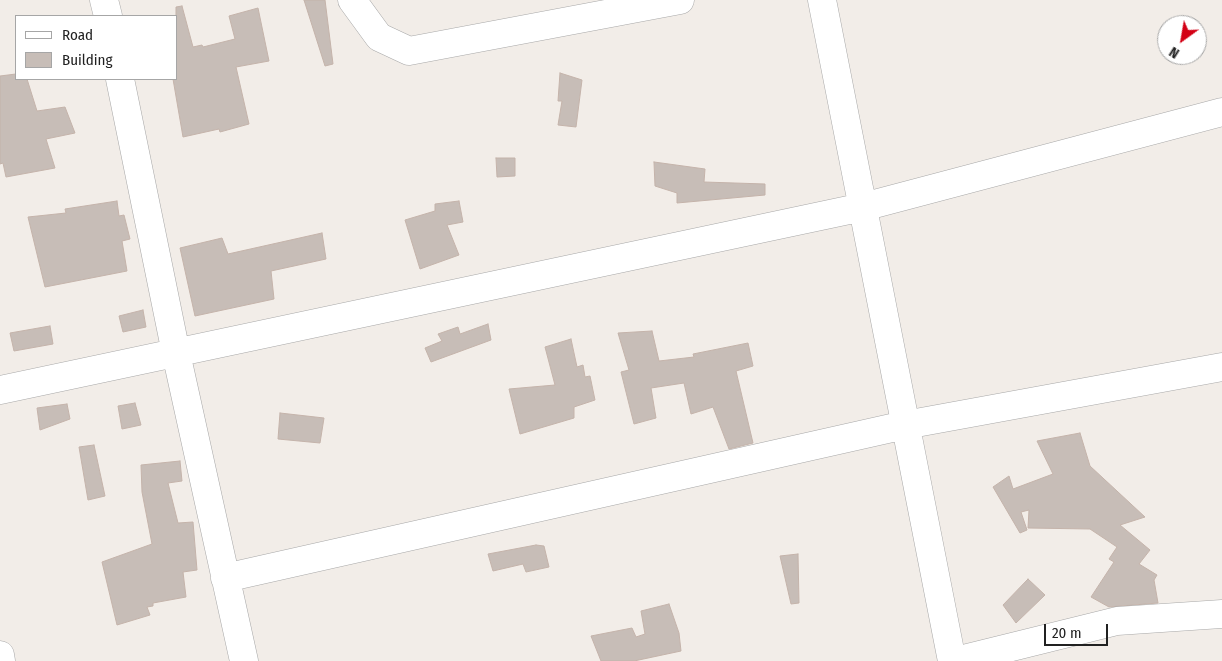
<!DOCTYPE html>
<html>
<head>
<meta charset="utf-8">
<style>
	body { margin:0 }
	#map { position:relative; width:1222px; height:661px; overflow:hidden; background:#f2ede8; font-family:"Fira Sans Condensed",sans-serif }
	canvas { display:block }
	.legend { position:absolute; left:15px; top:15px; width:162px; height:65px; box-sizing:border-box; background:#fff; border:1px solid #a6a6a6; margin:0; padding:6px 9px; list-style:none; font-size:15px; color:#212121 }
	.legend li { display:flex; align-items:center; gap:10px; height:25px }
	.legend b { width:25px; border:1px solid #a6a6a6 }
	.north { position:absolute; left:1157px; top:15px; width:50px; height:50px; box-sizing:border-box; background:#fff; border:1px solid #a6a6a6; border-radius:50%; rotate:212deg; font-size:14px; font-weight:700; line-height:20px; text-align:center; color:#212121 }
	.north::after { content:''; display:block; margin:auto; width:18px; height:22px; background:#d30015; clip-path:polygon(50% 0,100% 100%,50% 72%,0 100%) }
	.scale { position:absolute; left:1044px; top:624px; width:64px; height:22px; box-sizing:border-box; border:2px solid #212121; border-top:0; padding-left:6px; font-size:15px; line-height:18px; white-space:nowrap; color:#212121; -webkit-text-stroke:4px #fff; paint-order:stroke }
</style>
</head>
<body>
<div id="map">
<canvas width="1222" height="661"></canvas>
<ul class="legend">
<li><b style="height:6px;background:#fff"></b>Road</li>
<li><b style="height:14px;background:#c7bdb7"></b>Building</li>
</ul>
<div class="north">N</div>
<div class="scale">20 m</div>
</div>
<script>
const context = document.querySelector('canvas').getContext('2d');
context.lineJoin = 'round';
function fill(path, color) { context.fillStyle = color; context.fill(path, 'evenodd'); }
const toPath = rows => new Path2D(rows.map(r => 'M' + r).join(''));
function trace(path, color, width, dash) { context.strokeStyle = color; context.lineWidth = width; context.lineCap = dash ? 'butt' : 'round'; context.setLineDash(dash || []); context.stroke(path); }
const building = toPath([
	[304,0,325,0,333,64,325,66,304,0],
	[182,6,193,47,202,45,203,47,235,39,229,16,258,8,269,61,236,67,249,124,220,132,219,129,183,137,173,79,176,79,176,7,182,6],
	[560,73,582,80,576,127,558,125,562,101,558,101,560,73],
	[16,74,16,79,27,79,37,111,65,107,75,133,46,139,55,168,6,177,3,163,0,164,0,76,16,74],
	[496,158,515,158,515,176,497,177,496,158],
	[654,162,705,169,704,182,765,184,765,195,677,203,677,193,655,186,654,162],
	[117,201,119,216,124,215,130,239,122,241,127,271,45,287,28,217,66,213,65,209,117,201],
	[459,201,463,222,447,225,459,255,420,269,405,220,435,211,435,204,459,201],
	[322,233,326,259,271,271,274,299,195,316,180,248,222,238,228,254,322,233],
	[143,310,146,327,123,332,119,316,143,310],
	[488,324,491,340,431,362,425,348,442,341,438,334,458,327,460,334,488,324],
	[50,326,53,344,14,351,10,333,50,326],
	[652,331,659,361,694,357,693,354,748,343,753,366,736,371,753,443,729,449,713,407,691,414,684,383,651,388,656,418,634,424,621,372,629,370,618,333,652,331],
	[571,339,577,367,583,365,585,377,590,376,595,400,574,407,574,418,520,434,509,389,555,385,545,347,571,339],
	[135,403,141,425,122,429,118,406,135,403],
	[67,404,70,419,40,430,37,408,67,404],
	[280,413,324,418,320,443,278,439,280,413],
	[1080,433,1090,466,1145,517,1120,525,1150,550,1139,564,1157,575,1154,580,1158,603,1109,607,1091,597,1114,562,1109,559,1117,547,1090,529,1028,528,1029,510,1021,512,1027,530,1020,533,993,487,1009,476,1013,489,1053,474,1037,441,1080,433],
	[94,445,105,496,88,500,79,447,94,445],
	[180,461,182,481,168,483,178,523,193,522,197,570,183,572,186,597,153,603,153,606,147,607,150,615,117,625,102,562,152,544,142,492,141,465,180,461],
	[536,545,544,546,549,567,526,572,523,564,493,571,488,554,536,545],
	[798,554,799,603,791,604,780,556,798,554],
	[1028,579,1045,595,1016,623,1003,605,1028,579],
	[669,604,679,633,681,651,634,661,601,661,591,636,632,628,636,637,645,634,641,611,669,604]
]);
const minor = toPath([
	[104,0,108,16],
	[352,0,379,37,409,51,680,0],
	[822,0,952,661],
	[120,79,176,353,244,661],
	[0,390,863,207,1222,112],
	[225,578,905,425,1222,367],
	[0,655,1,661],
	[955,661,1117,621,1222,614]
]);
fill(building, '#c7bdb7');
trace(building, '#c4b3aa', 1);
trace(minor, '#a8a8a8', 29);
trace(minor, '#fff', 28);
</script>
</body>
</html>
